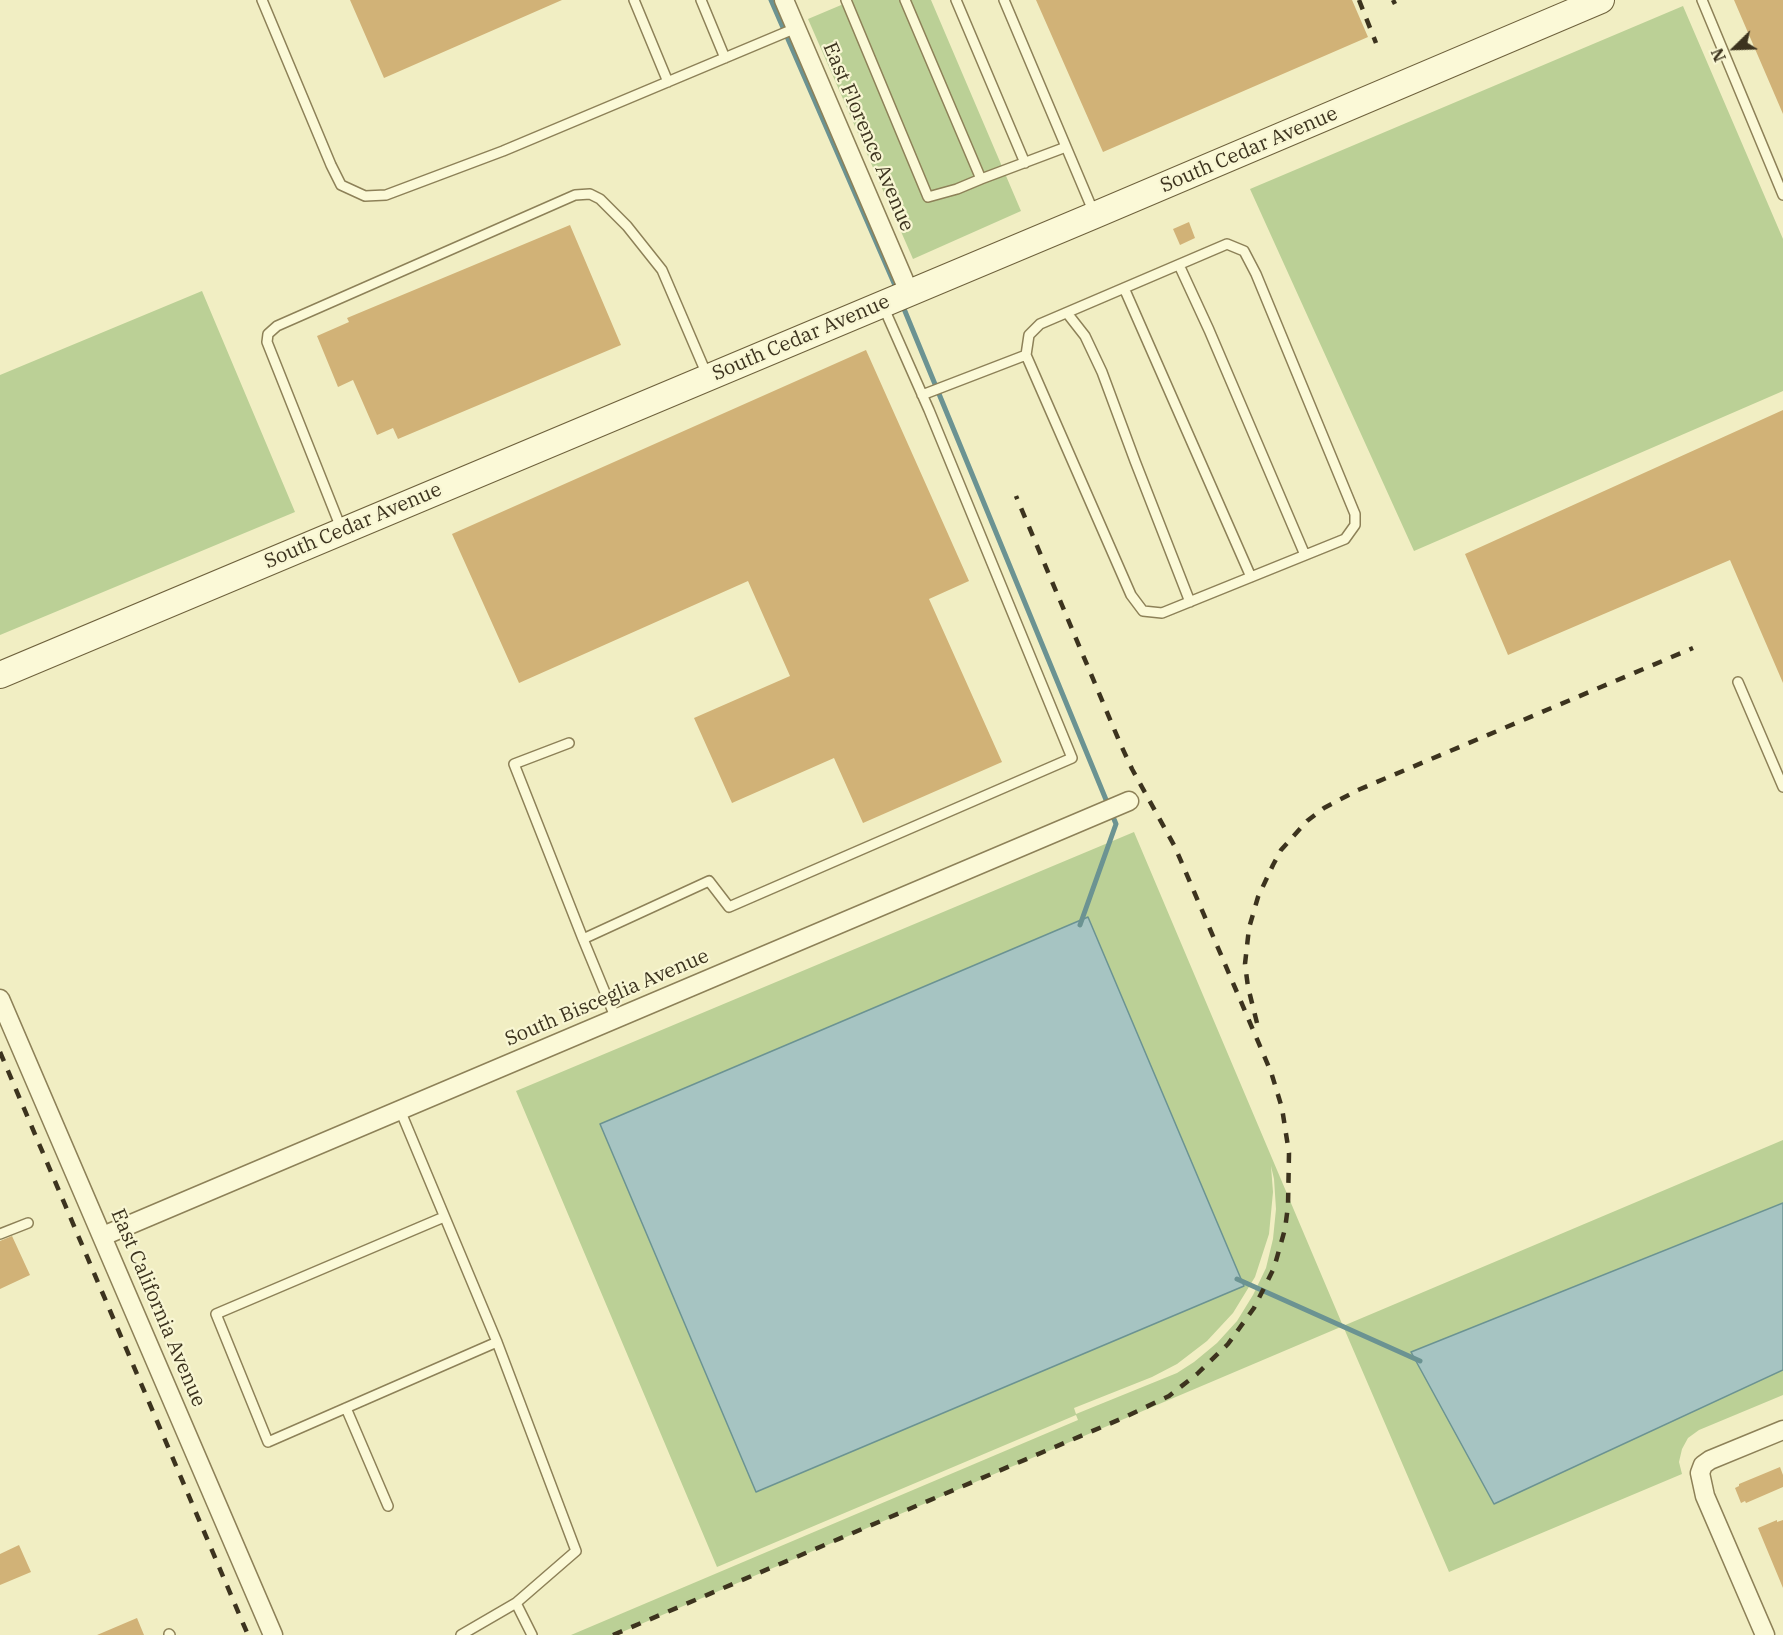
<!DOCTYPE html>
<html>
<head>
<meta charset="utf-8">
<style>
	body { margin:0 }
	#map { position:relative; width:1783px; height:1635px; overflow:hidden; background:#f1eec3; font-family:"IBM Plex Serif",serif }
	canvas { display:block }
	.north { position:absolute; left:1705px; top:18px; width:60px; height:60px; -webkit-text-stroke:4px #f8f6d3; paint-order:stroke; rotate:247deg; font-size:16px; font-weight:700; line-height:24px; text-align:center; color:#3c331e }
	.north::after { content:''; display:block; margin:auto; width:21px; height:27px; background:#3c331e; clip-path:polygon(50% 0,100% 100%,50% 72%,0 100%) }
</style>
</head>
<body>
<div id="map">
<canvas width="1783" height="1635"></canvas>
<div class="north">N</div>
</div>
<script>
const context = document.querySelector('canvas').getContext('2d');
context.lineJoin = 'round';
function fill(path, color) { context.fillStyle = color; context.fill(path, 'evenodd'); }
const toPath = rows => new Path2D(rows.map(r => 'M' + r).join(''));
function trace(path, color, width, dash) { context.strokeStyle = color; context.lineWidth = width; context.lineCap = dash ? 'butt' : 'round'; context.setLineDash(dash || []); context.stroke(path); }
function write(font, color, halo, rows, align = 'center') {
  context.font = font + ' "IBM Plex Serif",serif'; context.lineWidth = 4.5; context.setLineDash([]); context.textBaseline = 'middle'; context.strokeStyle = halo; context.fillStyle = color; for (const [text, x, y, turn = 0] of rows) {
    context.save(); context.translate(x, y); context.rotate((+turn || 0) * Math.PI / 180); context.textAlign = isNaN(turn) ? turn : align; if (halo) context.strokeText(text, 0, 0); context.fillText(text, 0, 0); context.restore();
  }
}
const green = toPath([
	[853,0,931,0,1021,211,913,259,808,19],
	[1683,6,1783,239,1783,391,1414,551,1250,189],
	[202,291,295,512,0,635,0,375],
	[1134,832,1343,1326,1783,1140,1783,1395,1699,1430,1688,1438,1682,1449,1679,1462,1682,1474,1449,1572,1343,1326,615,1635,571,1635,1078,1420,1076,1415,717,1567,516,1091],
	[1271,1166,1274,1179,1276,1209,1273,1239,1266,1268,1253,1295,1237,1321,1217,1343,1194,1362,1177,1373,1076,1414,1074,1408,1152,1377,1177,1364,1207,1341,1233,1313,1255,1277,1269,1234,1273,1192]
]);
const water = toPath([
	[1088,917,1244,1286,756,1492,600,1124,1088,917],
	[1783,1203,1783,1370,1494,1504,1411,1352,1783,1203]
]);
const stream = toPath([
	[771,0,897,290],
	[902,304,1116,824,1080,925],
	[1237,1279,1420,1361]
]);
const building = toPath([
	[350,0,562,0,384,78],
	[1036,0,1352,0,1368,37,1103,152],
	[1734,0,1783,0,1783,114],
	[1189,222,1195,238,1180,245,1173,229],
	[570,225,621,345,398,439,393,428,377,435,353,380,338,387,317,336,349,322,347,318],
	[866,350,969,581,929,599,1002,762,863,823,834,758,732,803,694,718,790,676,748,581,519,683,452,534],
	[1783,410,1783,683,1730,560,1508,655,1465,554],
	[12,1236,30,1275,0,1289,0,1241],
	[1780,1467,1783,1475,1783,1487,1746,1503,1745,1501,1741,1503,1735,1488,1739,1486,1739,1484],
	[1777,1520,1777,1522,1783,1520,1783,1588,1758,1528],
	[19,1545,31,1572,0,1585,0,1554],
	[137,1618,144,1635,97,1635]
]);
const lane = toPath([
	[262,0,331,165,341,185,365,196,386,195,503,151,796,28],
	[634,0,668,82],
	[701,0,725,58],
	[846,0,928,197,957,189,981,179,905,0],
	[956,0,1025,163],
	[1004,0,1094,213],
	[1702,0,1783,195],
	[981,179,1066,147],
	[1179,265,1209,330,1305,555],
	[1124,288,1251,577],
	[1067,313,1085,336,1102,372,1135,461,1190,602],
	[922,395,1026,355,1029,335,1040,324,1227,244,1244,251,1256,274,1355,514,1355,525,1345,539,1162,613,1143,611,1131,595,1026,355],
	[341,528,267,342,268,334,277,326,575,195,590,194,600,199,627,226,662,270,707,375],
	[1738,682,1783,787],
	[569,743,514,764,583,939],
	[616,1019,583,939,709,881,729,907,1072,758,929,410,883,306],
	[400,1110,497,1342,576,1551,516,1603,461,1635],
	[444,1217,216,1314,268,1442,497,1342],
	[0,1234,28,1223],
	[346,1408,388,1506],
	[516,1603,532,1635],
	[169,1634,170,1635]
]);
const street = toPath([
	[784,0,909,292],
	[0,999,273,1635],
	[103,1236,1129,801],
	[1765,1635,1705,1496,1700,1473,1703,1465,1710,1460,1783,1430]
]);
const secondary = toPath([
	[0,675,1095,215,1601,0]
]);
const rail = toPath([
	[1359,0,1376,43],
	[1393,0,1395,4],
	[1257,1023,1248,987,1245,964,1249,928,1258,897,1273,865,1281,850,1307,821,1324,808,1358,790,1693,648],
	[0,1052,248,1635],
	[613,1635,1123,1418,1169,1396,1197,1374,1228,1344,1254,1308,1274,1268,1285,1229,1288,1206,1289,1153,1282,1108,1271,1072,1175,847,1132,769,1120,743,1016,496]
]);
const streetNames = [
	["East Florence Avenue",868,137,67],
	["South Cedar Avenue",1249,150,-23],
	["South Cedar Avenue",801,338,-23],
	["South Cedar Avenue",353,526,-23],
	["South Bisceglia Avenue",607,998,-23],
	["East California Avenue",158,1308,67]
];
fill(green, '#bbd096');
fill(water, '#a6c4c2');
trace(water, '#6b9392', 1.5);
trace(stream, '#6b9392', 5);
fill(building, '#d1b277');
trace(lane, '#8d8158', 12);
trace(street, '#8d8158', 21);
trace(secondary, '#6e613c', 28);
trace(lane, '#fbf9d7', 9);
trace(street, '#fbf9d7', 18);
trace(secondary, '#fbf9d7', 26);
trace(rail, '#3c331e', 4.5, [10, 10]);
write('20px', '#3c331e', '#f8f6d3', streetNames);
</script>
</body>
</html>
